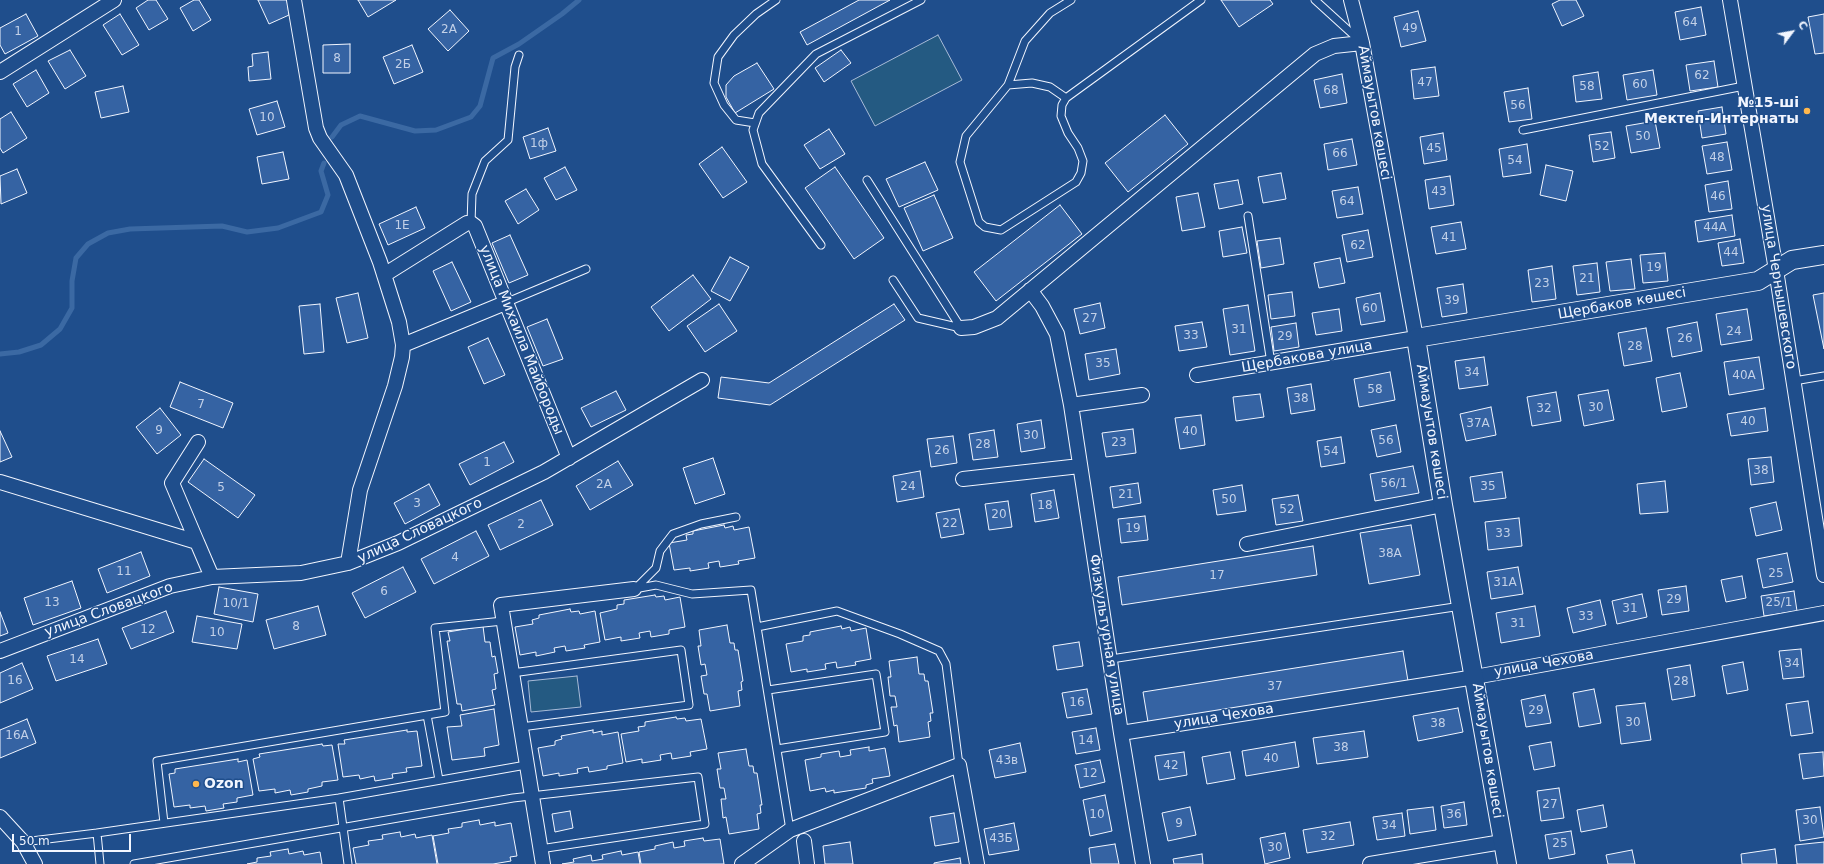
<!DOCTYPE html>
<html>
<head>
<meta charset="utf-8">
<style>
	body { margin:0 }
	#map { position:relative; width:1824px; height:864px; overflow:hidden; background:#1f4e8c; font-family:"DejaVu Sans",sans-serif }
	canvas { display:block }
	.north { position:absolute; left:1772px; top:12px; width:40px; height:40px; -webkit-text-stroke:3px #1f4e8c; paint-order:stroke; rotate:58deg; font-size:11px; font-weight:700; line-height:16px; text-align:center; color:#f2f6ff }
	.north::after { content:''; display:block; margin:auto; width:14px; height:18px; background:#f2f6ff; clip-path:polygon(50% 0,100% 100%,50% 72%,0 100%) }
	.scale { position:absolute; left:12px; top:834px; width:119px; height:18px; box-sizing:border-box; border:2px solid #f2f6ff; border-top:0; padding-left:5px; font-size:12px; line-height:14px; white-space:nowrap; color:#f2f6ff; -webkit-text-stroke:3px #1f4e8c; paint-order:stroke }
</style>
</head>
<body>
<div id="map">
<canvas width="1824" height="864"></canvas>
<div class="north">С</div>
<div class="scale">50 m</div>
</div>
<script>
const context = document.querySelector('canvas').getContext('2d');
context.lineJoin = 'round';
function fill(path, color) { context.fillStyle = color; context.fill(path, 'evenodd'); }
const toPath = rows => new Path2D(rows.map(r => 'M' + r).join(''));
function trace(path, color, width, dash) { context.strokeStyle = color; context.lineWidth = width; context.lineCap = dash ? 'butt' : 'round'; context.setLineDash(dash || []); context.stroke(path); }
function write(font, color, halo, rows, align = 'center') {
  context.font = font + ' "DejaVu Sans",sans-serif'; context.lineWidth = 3; context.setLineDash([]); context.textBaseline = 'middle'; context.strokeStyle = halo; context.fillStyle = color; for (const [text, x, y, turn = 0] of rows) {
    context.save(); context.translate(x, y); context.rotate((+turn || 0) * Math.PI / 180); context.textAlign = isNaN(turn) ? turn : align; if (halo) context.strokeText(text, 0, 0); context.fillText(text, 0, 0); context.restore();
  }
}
const green = toPath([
	[938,35,962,80,875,126,851,81,938,35],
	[577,676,581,707,531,712,528,681,577,676]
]);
const stream = toPath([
	[332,137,341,125,360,116,415,131,436,130,471,117,480,106,493,58,519,44,562,14,579,0],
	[0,354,19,352,41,345,60,329,72,308,72,281,76,258,88,244,108,233,130,229,222,226,247,232,278,228,321,212,328,195,321,171,324,163]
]);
const building = toPath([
	[148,0,156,0,168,19,149,30,136,8,148,0],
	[194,0,199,0,211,20,193,31,180,8,194,0],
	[258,0,287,0,289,15,269,24,258,0],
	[358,0,396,0,368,17,358,0],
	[859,0,890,0,807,45,800,32,859,0],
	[1221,0,1270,0,1273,4,1239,27,1221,0],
	[1560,0,1576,0,1584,16,1562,26,1552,4,1560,0],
	[1701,7,1706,35,1680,40,1675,12,1701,7],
	[450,10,469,31,448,51,428,29,450,10],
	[1418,11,1426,41,1401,47,1394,17,1418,11],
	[26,14,38,36,5,54,0,45,0,28,26,14],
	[120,14,139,45,122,55,103,25,120,14],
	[1824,14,1824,53,1815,54,1808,17,1824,14],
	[350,44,350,73,323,73,323,45,350,44],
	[412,45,423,72,394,84,383,57,412,45],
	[70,50,86,76,65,89,48,61,70,50],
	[841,50,851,63,824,82,815,68,841,50],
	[268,52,271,79,249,81,248,67,253,66,252,54,268,52],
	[1714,61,1718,87,1690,91,1686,65,1714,61],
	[757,63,774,89,735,113,726,97,726,85,734,76,757,63],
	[1435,67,1439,96,1414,99,1411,70,1435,67],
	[36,70,49,93,27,107,13,84,36,70],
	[1653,70,1657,95,1627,100,1623,75,1653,70],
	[1598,72,1602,99,1576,102,1573,76,1598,72],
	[1342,74,1347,103,1320,108,1314,80,1342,74],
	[123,86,129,112,101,118,95,92,123,86],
	[1528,88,1532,119,1509,122,1504,92,1528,88],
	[277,101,285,127,257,135,249,109,277,101],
	[1722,107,1726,134,1702,138,1698,111,1722,107],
	[11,112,27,138,3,153,0,148,0,119,11,112],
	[1165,115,1188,144,1128,192,1105,163,1165,115],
	[1655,121,1660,148,1631,153,1626,126,1655,121],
	[548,128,556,151,530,159,523,137,548,128],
	[829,129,845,154,820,169,804,145,829,129],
	[1611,132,1615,158,1593,162,1589,135,1611,132],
	[1443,133,1447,160,1424,164,1420,137,1443,133],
	[1352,139,1357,165,1328,170,1324,144,1352,139],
	[1727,142,1732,170,1707,174,1702,146,1727,142],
	[1527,144,1531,173,1503,177,1499,149,1527,144],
	[722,147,747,182,723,198,699,164,722,147],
	[283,152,289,179,262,184,257,157,283,152],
	[925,162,938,190,899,207,886,179,925,162],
	[1546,165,1573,171,1566,201,1540,195,1546,165],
	[565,167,577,190,556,200,544,178,565,167],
	[835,167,884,238,854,259,805,188,835,167],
	[17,169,27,193,1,204,0,176,17,169],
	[1281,173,1286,199,1263,203,1258,177,1281,173],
	[1450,176,1454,205,1429,209,1425,180,1450,176],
	[1238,180,1243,204,1219,209,1214,184,1238,180],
	[1728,181,1732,209,1709,212,1705,185,1728,181],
	[1358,187,1363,214,1337,218,1332,191,1358,187],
	[526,189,539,210,518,224,505,201,526,189],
	[1198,193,1205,227,1182,231,1176,197,1198,193],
	[934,195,953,238,923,251,904,208,934,195],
	[1060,205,1082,234,996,301,974,272,1060,205],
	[416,207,425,228,388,245,379,224,416,207],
	[1732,215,1735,236,1698,242,1695,221,1732,215],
	[1461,222,1466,249,1436,254,1431,227,1461,222],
	[1242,227,1247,253,1223,257,1219,231,1242,227],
	[1368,230,1373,257,1347,262,1342,235,1368,230],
	[510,235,528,275,509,283,492,243,510,235],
	[1280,238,1284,264,1261,268,1257,241,1280,238],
	[1740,239,1744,263,1722,266,1718,243,1740,239],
	[1665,253,1668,281,1643,283,1640,255,1665,253],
	[730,257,749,267,730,301,711,291,730,257],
	[1340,258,1345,283,1319,288,1314,263,1340,258],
	[1631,259,1635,289,1610,291,1606,262,1631,259],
	[452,262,471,302,451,311,433,271,452,262],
	[1597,263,1600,292,1577,295,1573,266,1597,263],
	[1552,266,1556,299,1532,302,1528,270,1552,266],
	[693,275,711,299,669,331,651,307,693,275],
	[1463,284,1467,313,1442,317,1437,288,1463,284],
	[1292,292,1295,316,1271,319,1268,295,1292,292],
	[358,293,368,338,347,343,336,298,358,293],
	[1380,293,1385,321,1361,325,1356,298,1380,293],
	[1824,293,1824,349,1813,295,1824,293],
	[1100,303,1105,328,1080,334,1074,309,1100,303],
	[320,304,324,352,304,354,299,306,320,304],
	[719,304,737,331,705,352,687,326,719,304],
	[894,304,905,320,770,405,718,398,721,377,769,383,894,304],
	[1248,305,1255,351,1230,355,1223,309,1248,305],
	[1339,309,1342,331,1316,335,1312,313,1339,309],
	[1747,309,1752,340,1721,345,1716,314,1747,309],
	[547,319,563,359,543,366,527,327,547,319],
	[1202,322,1207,347,1179,351,1175,326,1202,322],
	[1697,322,1702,351,1672,357,1667,328,1697,322],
	[1296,323,1299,347,1274,351,1271,327,1296,323],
	[1646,328,1652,361,1624,366,1618,333,1646,328],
	[488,338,505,375,484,384,468,347,488,338],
	[1116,349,1120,374,1089,380,1085,354,1116,349],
	[1484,357,1488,385,1459,389,1455,361,1484,357],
	[1759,357,1764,389,1729,395,1724,362,1759,357],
	[1390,372,1395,400,1359,407,1354,379,1390,372],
	[1680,373,1687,407,1662,412,1656,378,1680,373],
	[180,382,233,403,223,428,170,407,180,382],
	[1311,384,1315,410,1291,414,1287,388,1311,384],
	[1608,390,1614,420,1584,426,1578,395,1608,390],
	[616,391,626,410,591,427,581,408,616,391],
	[1556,392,1561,421,1532,426,1527,397,1556,392],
	[1260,394,1264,417,1236,421,1233,397,1260,394],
	[1491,407,1496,435,1466,441,1460,414,1491,407],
	[160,408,181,435,157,454,136,427,160,408],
	[1765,408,1768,431,1731,436,1727,414,1765,408],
	[1201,415,1205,445,1180,449,1175,418,1201,415],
	[1041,420,1045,448,1021,452,1017,424,1041,420],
	[1396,425,1401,452,1377,457,1371,430,1396,425],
	[1133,429,1136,453,1106,457,1102,433,1133,429],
	[994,430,998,457,973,460,969,434,994,430],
	[0,431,12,457,0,462,0,431],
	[953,436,957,463,931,467,927,439,953,436],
	[1341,437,1345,463,1321,467,1317,441,1341,437],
	[504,442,514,462,470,485,459,464,504,442],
	[1771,457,1774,482,1751,485,1748,459,1771,457],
	[713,458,725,494,695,504,683,468,713,458],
	[204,459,255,495,238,518,188,482,204,459],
	[618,461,633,485,590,510,576,486,618,461],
	[1413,466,1419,493,1375,501,1370,474,1413,466],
	[920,471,924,497,897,502,893,476,920,471],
	[1502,472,1506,498,1474,502,1470,477,1502,472],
	[1665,481,1668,512,1640,514,1637,484,1665,481],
	[1138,483,1141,503,1113,508,1110,487,1138,483],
	[429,484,440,505,405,524,394,503,429,484],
	[1242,485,1246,511,1217,515,1213,490,1242,485],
	[1054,490,1059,518,1035,522,1031,494,1054,490],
	[1298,495,1303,521,1276,525,1272,499,1298,495],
	[541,500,553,525,500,550,488,525,541,500],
	[1008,501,1012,527,989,530,985,504,1008,501],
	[1776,502,1782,530,1756,536,1750,508,1776,502],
	[959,509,964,534,941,538,936,513,959,509],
	[1145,516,1148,540,1121,543,1118,519,1145,516],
	[1519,518,1522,546,1488,550,1485,522,1519,518],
	[724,525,725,528,733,526,734,530,749,527,755,558,738,561,739,564,720,567,719,561,708,563,709,568,690,571,690,568,674,570,669,543,687,540,686,535,693,534,693,531,724,525],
	[1411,525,1420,575,1369,584,1360,533,1411,525],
	[476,531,489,556,434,584,421,559,476,531],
	[1313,546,1317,575,1122,605,1118,577,1313,546],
	[141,552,150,576,107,593,98,569,141,552],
	[1787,553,1793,582,1763,588,1757,559,1787,553],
	[403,567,416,592,365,618,352,593,403,567],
	[1518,567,1523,594,1491,599,1487,572,1518,567],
	[1742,576,1746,598,1726,602,1721,580,1742,576],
	[72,581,81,608,33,625,24,598,72,581],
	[1686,586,1689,611,1662,615,1658,590,1686,586],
	[219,587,258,594,253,622,214,614,219,587],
	[1794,591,1797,611,1764,616,1761,596,1794,591],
	[1642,594,1647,617,1617,624,1612,601,1642,594],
	[655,595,656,597,664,596,665,600,680,597,685,627,669,630,669,634,651,637,650,631,639,633,640,638,621,641,621,637,605,640,600,613,617,609,617,605,624,604,624,600,655,595],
	[1600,600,1606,625,1573,633,1567,608,1600,600],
	[318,606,326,635,274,649,266,620,318,606],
	[1535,606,1540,636,1501,643,1496,613,1535,606],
	[570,609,571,612,579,611,580,614,595,611,600,642,584,645,585,648,566,651,565,646,554,648,555,652,536,656,536,652,520,655,515,627,533,624,532,620,539,618,539,615,570,609],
	[166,611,174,632,131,649,122,628,166,611],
	[0,612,8,633,0,636,0,612],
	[197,616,242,624,237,649,192,642,197,616],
	[727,625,730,643,734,643,735,650,738,650,743,681,741,682,742,690,738,691,740,706,710,711,707,694,704,694,701,676,707,675,705,664,701,665,698,646,701,646,699,630,727,625],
	[483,626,485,642,490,642,492,657,495,656,498,673,494,674,496,689,492,690,495,705,462,711,461,704,457,704,447,641,450,641,448,632,483,626],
	[841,626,842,629,850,627,851,631,866,628,871,659,855,662,856,665,837,668,836,662,825,664,826,669,807,672,807,669,791,672,786,644,803,641,803,636,810,635,810,632,841,626],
	[98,639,107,664,56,681,47,656,98,639],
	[1079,642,1083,666,1057,670,1053,646,1079,642],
	[1801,649,1804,677,1783,679,1779,651,1801,649],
	[1403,651,1408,681,1148,722,1143,692,1403,651],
	[917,657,919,674,924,674,925,681,928,681,933,713,930,713,931,721,928,722,930,737,899,742,897,725,894,726,891,707,897,707,895,696,890,696,888,677,891,677,889,661,917,657],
	[1743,662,1748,690,1727,694,1722,666,1743,662],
	[22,663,33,689,0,703,0,673,22,663],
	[1690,665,1695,696,1672,700,1667,669,1690,665],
	[1087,689,1092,714,1067,718,1062,693,1087,689],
	[1594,689,1601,723,1579,727,1573,693,1594,689],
	[1545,695,1551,723,1526,727,1521,700,1545,695],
	[1808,701,1813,733,1791,736,1786,704,1808,701],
	[1645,703,1651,740,1621,744,1616,706,1645,703],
	[1458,708,1463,732,1418,741,1413,716,1458,708],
	[494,709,499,745,484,748,485,756,452,760,447,727,462,726,460,715,494,709],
	[676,717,677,719,685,718,686,721,701,719,707,749,690,752,691,756,672,759,671,753,660,755,661,760,642,763,642,759,626,762,621,734,639,731,638,727,645,726,645,722,676,717],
	[27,719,36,743,0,758,0,730,27,719],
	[1096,728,1100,750,1076,754,1072,732,1096,728],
	[407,730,407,732,417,731,422,766,406,768,407,772,392,774,393,778,375,781,374,776,360,779,359,775,343,777,338,744,345,744,344,740,407,730],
	[593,730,593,733,602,731,602,735,618,732,623,763,607,766,607,769,589,772,588,767,577,769,578,773,559,776,559,773,543,776,538,748,555,745,555,741,562,739,561,736,593,730],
	[1364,731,1368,757,1317,764,1313,738,1364,731],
	[1295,742,1299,767,1246,776,1242,751,1295,742],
	[1551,742,1555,766,1534,770,1529,746,1551,742],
	[1020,743,1026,772,995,778,989,750,1020,743],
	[322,744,323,746,332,745,338,780,322,782,322,786,308,789,308,792,291,795,290,790,275,793,275,789,259,791,253,759,260,757,259,754,322,744],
	[869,747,869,751,885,748,890,776,872,779,873,783,866,785,866,788,834,793,834,790,826,792,825,788,810,791,805,760,821,757,821,754,839,751,840,757,851,755,850,750,869,747],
	[746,749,749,766,753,766,754,773,757,773,762,805,760,805,761,813,757,814,759,829,729,834,726,817,723,818,721,799,726,799,724,788,720,788,717,769,721,769,718,753,746,749],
	[1184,752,1187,775,1159,780,1155,756,1184,752],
	[1230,752,1235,779,1207,784,1202,757,1230,752],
	[1823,752,1824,776,1803,779,1799,754,1823,752],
	[238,759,238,762,247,760,253,795,237,798,237,802,223,804,224,808,206,811,205,806,190,808,190,805,174,807,169,774,175,773,175,769,238,759],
	[1100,760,1105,782,1080,788,1075,765,1100,760],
	[1559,788,1564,818,1541,821,1537,791,1559,788],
	[1105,795,1112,831,1090,836,1083,800,1105,795],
	[1464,802,1467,825,1444,828,1441,806,1464,802],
	[1603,805,1607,827,1581,832,1577,810,1603,805],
	[1190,807,1196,835,1168,841,1162,813,1190,807],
	[1433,807,1436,830,1410,834,1407,810,1433,807],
	[1820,807,1824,837,1800,841,1796,810,1820,807],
	[570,811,573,828,555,832,552,814,570,811],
	[954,813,959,842,935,846,930,817,954,813],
	[1402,813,1405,836,1377,840,1373,817,1402,813],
	[479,820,480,825,495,822,495,826,511,823,517,856,510,857,511,861,493,864,438,864,433,836,449,833,448,829,462,827,462,823,479,820],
	[1350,822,1354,845,1307,853,1303,830,1350,822],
	[1014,823,1019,850,989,855,984,829,1014,823],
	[1571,831,1575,854,1549,859,1545,835,1571,831],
	[400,832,401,837,415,834,416,838,432,835,437,864,356,864,353,848,369,845,368,841,383,839,382,835,400,832],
	[1285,833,1290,858,1265,864,1260,838,1285,833],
	[703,838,704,841,720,839,724,864,641,864,639,852,655,849,655,846,673,842,674,848,685,846,684,841,703,838],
	[850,842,853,864,825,864,823,846,850,842],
	[1824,842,1824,864,1797,864,1795,845,1824,842],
	[1115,844,1119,864,1091,864,1089,848,1115,844],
	[288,849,289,854,303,851,304,855,320,852,322,864,247,864,257,862,257,858,271,856,270,852,288,849],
	[1775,849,1777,864,1742,864,1741,854,1775,849],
	[1632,850,1635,864,1608,864,1606,855,1632,850],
	[621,851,622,855,638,852,640,864,562,864,574,862,573,859,591,855,592,861,603,859,602,855,621,851],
	[1202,854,1203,864,1174,864,1173,859,1202,854],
	[960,858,961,864,934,864,934,863,960,858]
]);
const service = toPath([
	[1071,0,1050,13,1025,41,1008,85,966,136,960,162,979,222,985,227,1001,230,1076,182,1081,173,1083,161,1078,148,1068,133,1061,116,1062,105,1066,98,1201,0],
	[1315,0,1359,40],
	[1008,85,1032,83,1050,87,1066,98],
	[755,123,736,120,724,105,714,83,718,57,734,35,756,14,776,0],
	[1523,130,1744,86],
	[867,180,961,328],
	[1248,216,1271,363],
	[471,223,472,194,485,161,508,140,515,67,519,55],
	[821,245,762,164,753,130,759,113,816,54,921,0],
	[893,280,918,318,961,328],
	[505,303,586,269],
	[1794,381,1824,376],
	[634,589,656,585,692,594,751,590,790,830],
	[635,589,656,568,660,551,673,534,701,524,736,517],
	[757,627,837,611,900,634,939,651,946,664,959,765],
	[1111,659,1461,606],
	[512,673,681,650,689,705,521,727],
	[768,690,876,674,885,732,777,749],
	[427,715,439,780],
	[339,798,526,765],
	[164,823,157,761,445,712,435,628,503,621],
	[97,833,339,798,348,864],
	[23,842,97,833,100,864],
	[134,864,513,798,698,777,705,824,540,849]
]);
const minor = toPath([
	[294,0,316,128,320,138,346,175,380,262,399,322,403,345,402,357,395,386,360,490,348,563],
	[1730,0,1776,270,1824,575],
	[0,72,114,0],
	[384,275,467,223,471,223,475,226,569,458],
	[1030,290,1042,306,1057,334,1071,405,1121,733,1143,864],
	[961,328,974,327,997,318,1315,54,1334,46,1362,43],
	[403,345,505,303],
	[1197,375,1416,338,1362,43,1351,0],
	[1071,405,1142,395],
	[963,479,1080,466],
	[0,482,197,542,212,577],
	[197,542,172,483,198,442],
	[1247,544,1443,505],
	[0,651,170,586,212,577,301,573,348,563,398,543,544,472,702,380],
	[1121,733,1475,677,1824,613],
	[0,817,23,842,35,864],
	[804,841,807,864],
	[543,864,501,605,634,589],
	[742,864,790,830,959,765,977,864],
	[1370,864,1502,842]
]);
const tertiary = toPath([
	[1507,864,1443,505,1416,338,1758,281,1792,260,1824,255]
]);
const markers = [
	[1807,111,4,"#ffb74d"],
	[196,784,4,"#ffb74d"]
];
const numberNames = [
	["64",1690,23],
	["49",1410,29],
	["2А",449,30],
	["1",18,32],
	["8",337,59],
	["2Б",403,65],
	["62",1702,76],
	["47",1425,83],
	["60",1640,85],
	["58",1587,87],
	["68",1331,91],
	["56",1518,106],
	["10",267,118],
	["50",1643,137],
	["1ф",539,144],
	["52",1602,147],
	["45",1434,149],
	["66",1340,154],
	["48",1717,158],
	["54",1515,161],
	["43",1439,192],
	["46",1718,197],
	["64",1347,202],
	["1Е",402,226],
	["44А",1715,228],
	["41",1449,238],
	["62",1358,246],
	["44",1731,253],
	["19",1654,268],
	["21",1587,279],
	["23",1542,284],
	["39",1452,301],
	["60",1370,309],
	["27",1090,319],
	["31",1239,330],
	["24",1734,332],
	["33",1191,336],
	["29",1285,337],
	["26",1685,339],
	["28",1635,347],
	["35",1103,364],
	["34",1472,373],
	["40А",1744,376],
	["58",1375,390],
	["38",1301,399],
	["7",201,405],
	["30",1596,408],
	["32",1544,409],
	["40",1748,422],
	["37А",1478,424],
	["9",159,431],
	["40",1190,432],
	["30",1031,436],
	["56",1386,441],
	["23",1119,443],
	["28",983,445],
	["26",942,451],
	["54",1331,452],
	["1",487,463],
	["38",1761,471],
	["56/1",1394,484],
	["2А",604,485],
	["24",908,487],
	["35",1488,487],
	["5",221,488],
	["21",1126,495],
	["50",1229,500],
	["3",417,504],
	["18",1045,506],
	["52",1287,510],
	["20",999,515],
	["22",950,524],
	["2",521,525],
	["19",1133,529],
	["33",1503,534],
	["38А",1390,554],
	["4",455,558],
	["11",124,572],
	["25",1776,574],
	["17",1217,576],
	["31А",1505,583],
	["6",384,592],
	["29",1674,600],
	["13",52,603],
	["25/1",1779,603],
	["10/1",236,604],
	["31",1630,609],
	["33",1586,617],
	["31",1518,624],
	["8",296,627],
	["12",148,630],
	["10",217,633],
	["14",77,660],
	["34",1792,664],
	["16",15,681],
	["28",1681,682],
	["37",1275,687],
	["16",1077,703],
	["29",1536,711],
	["30",1633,723],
	["38",1438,724],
	["16А",17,736],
	["14",1086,741],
	["38",1341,748],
	["40",1271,759],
	["43в",1007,761],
	["42",1171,766],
	["12",1090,774],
	["27",1550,805],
	["10",1097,815],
	["36",1454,815],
	["30",1810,821],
	["9",1179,824],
	["34",1389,826],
	["32",1328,837],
	["43Б",1001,839],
	["25",1560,844],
	["30",1275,848]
];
const poiNames = [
	["№15-ші",1799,103],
	["Мектеп-Интернаты",1799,119],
	["Ozon",204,784,"left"]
];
const streetNames = [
	["Аймауытов көшесі",1374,113,80],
	["улица Чернышевского",1778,287,81],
	["Щербаков көшесі",1622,304,-10],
	["улица Михаила Майбороды",521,340,68],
	["Щербакова улица",1307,357,-10],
	["Аймауытов көшесі",1431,432,81],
	["улица Словацкого",420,531,-25],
	["улица Словацкого",109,610,-20],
	["Физкультурная улица",1106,635,81],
	["улица Чехова",1544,664,-10],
	["улица Чехова",1224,717,-9],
	["Аймауытов көшесі",1487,751,81]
];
fill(green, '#245a82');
trace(green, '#a8bbd7', 1);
trace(stream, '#3b69a3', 5);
fill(building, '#3563a3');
trace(building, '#f2f6ff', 1);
trace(service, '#f2f6ff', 9);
trace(minor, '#f2f6ff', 16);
trace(tertiary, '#f2f6ff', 20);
trace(service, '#1f4e8c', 7);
trace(minor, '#1f4e8c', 14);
trace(tertiary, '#1f4e8c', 18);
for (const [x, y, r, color] of markers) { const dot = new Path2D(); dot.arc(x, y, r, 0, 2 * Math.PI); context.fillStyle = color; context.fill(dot); trace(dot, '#1f4e8c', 1.5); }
write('12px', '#c3d1e8', null, numberNames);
write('bold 14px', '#f2f6ff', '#1f4e8c', poiNames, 'right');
write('14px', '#f2f6ff', '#1f4e8c', streetNames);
</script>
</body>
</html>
